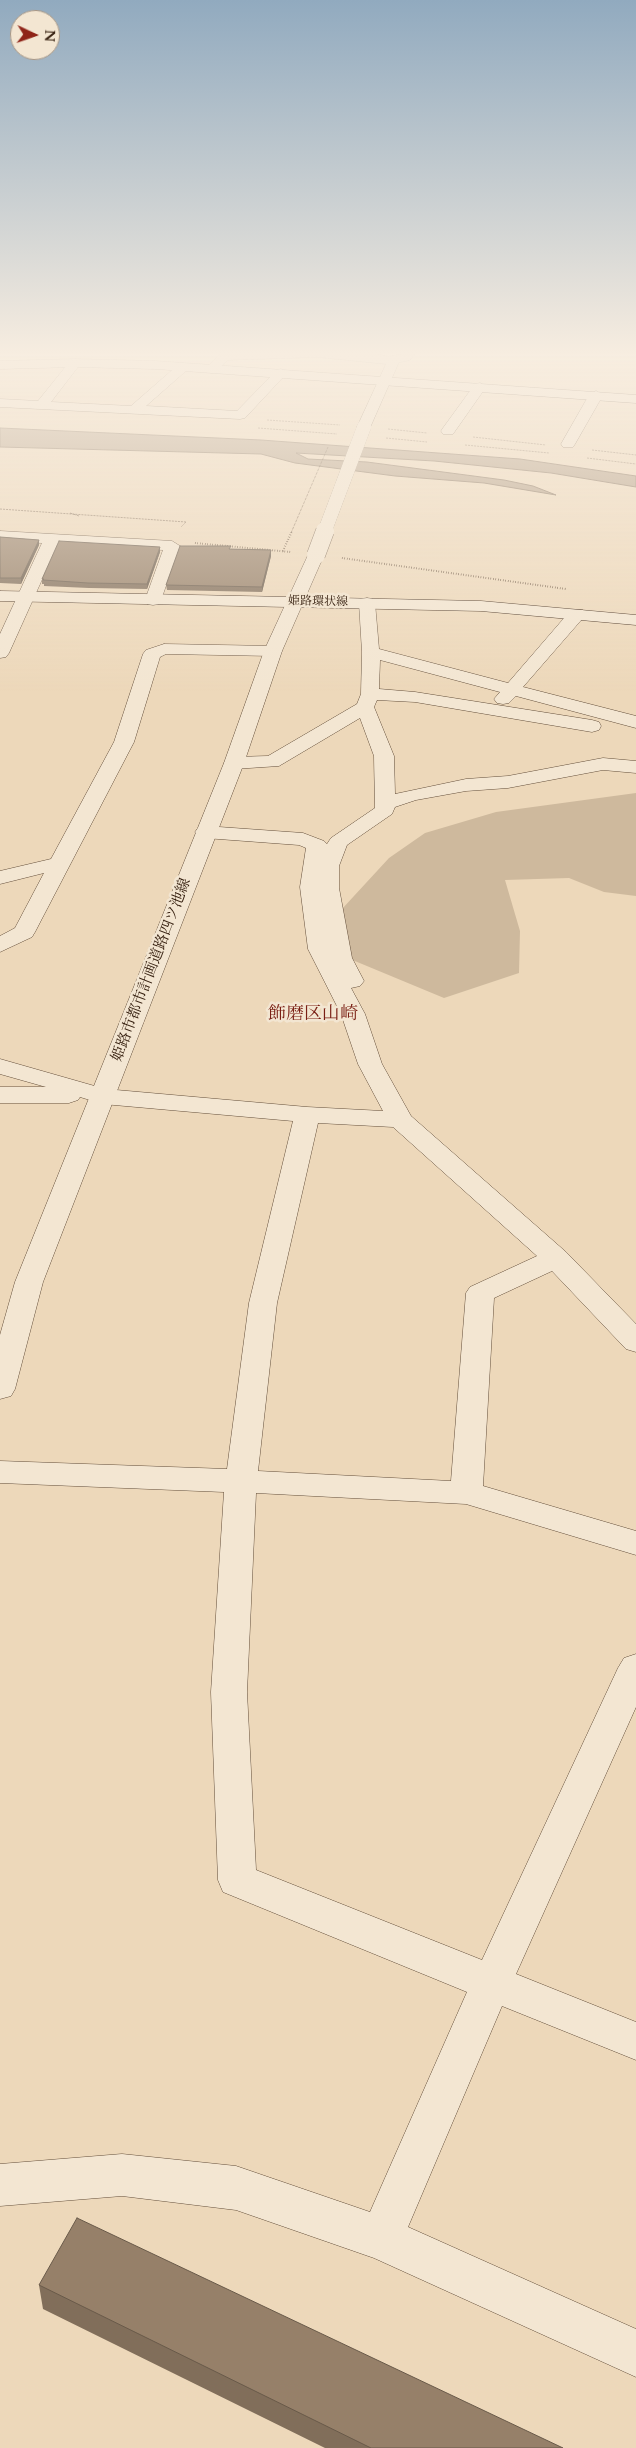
<!DOCTYPE html>
<html>
<head>
<meta charset="utf-8">
<style>
	body { margin:0 }
	#map { position:relative; width:636px; height:2448px; overflow:hidden; background:#edd8ba; font-family:Cardo,serif }
	canvas { display:block }
	.north { position:absolute; left:10px; top:10px; width:50px; height:50px; box-sizing:border-box; background:#f3e6d2; border:1px solid #a89785; border-radius:50%; rotate:93deg; font-size:14px; font-weight:700; line-height:20px; text-align:center; color:#372111 }
	.north::after { content:''; display:block; margin:auto; width:18px; height:22px; background:#8f2418; clip-path:polygon(50% 0,100% 100%,50% 72%,0 100%) }
</style>
</head>
<body>
<div id="map">
<canvas width="636" height="2448"></canvas>
<div class="north">N</div>
</div>
<script>
const context = document.querySelector('canvas').getContext('2d');
context.lineJoin = 'round';
function fill(path, color) { context.fillStyle = color; context.fill(path, 'evenodd'); }
const toPath = rows => new Path2D(rows.map(r => 'M' + r).join(''));
function trace(path, color, width, dash) { context.strokeStyle = color; context.lineWidth = width; context.lineCap = dash ? 'butt' : 'round'; context.setLineDash(dash || []); context.stroke(path); }
function write(font, color, halo, rows, align = 'center') {
  context.font = font + ' Cardo,"Noto Serif JP",serif'; context.lineWidth = 5; context.setLineDash([]); context.textBaseline = 'middle'; context.strokeStyle = halo; context.fillStyle = color; for (const [text, x, y, turn = 0] of rows) {
    context.save(); context.translate(x, y); context.rotate((+turn || 0) * Math.PI / 180); context.textAlign = isNaN(turn) ? turn : align; if (halo) context.strokeText(text, 0, 0); context.fillText(text, 0, 0); context.restore();
  }
}
const green = toPath([
	[636,793,636,896,604,892,569,878,505,880,520,931,519,973,444,998,350,959,342,909,389,858,425,833,496,812]
]);
const water = toPath([
	[0,428,261,440,520,459,636,476,636,487,551,473,434,461,296,453,308,459,367,462,504,480,533,486,556,495,484,483,395,476,295,463,261,454,0,447,0,428]
]);
const pathFar1 = toPath([
	[267,420,340,425],
	[258,428,337,434],
	[388,429,427,433],
	[473,437,546,445],
	[386,438,427,442],
	[465,445,549,453],
	[592,450,636,455],
	[587,458,636,464],
	[0,509,186,522,181,527],
	[70,513,79,516]
]);
const path = toPath([
	[195,543,291,552],
	[342,558,566,589]
]);
const minor = toPath([
	[320,350,323,353,317,357,228,360,215,372,211,373,205,369,221,353,225,352,320,350],
	[404,350,416,350,416,353,410,360,406,361,390,364,384,360,386,357,402,354,404,350],
	[75,359,81,363,51,402,131,406,179,364,183,363,189,367,187,370,146,406,237,411,277,370,281,369,287,373,245,418,240,419,0,407,0,399,38,401,71,360,75,359],
	[480,383,486,387,453,434,443,434,441,431,443,428,475,384,480,383],
	[596,391,603,395,575,444,573,447,563,447,561,444,589,395,596,391],
	[0,531,172,541,180,546,161,600,159,604,153,605,147,604,145,600,163,550,58,544,9,653,6,657,0,658,0,634,42,543,0,541,0,531],
	[367,598,373,599,375,603,379,649,508,683,571,610,583,610,585,614,583,618,523,687,636,716,636,728,516,696,509,703,503,704,497,703,494,699,500,692,380,660,379,689,415,692,592,720,599,722,601,726,599,730,592,732,415,702,377,700,374,707,394,756,395,794,466,779,508,776,603,758,636,761,636,773,603,770,508,788,466,791,416,800,395,807,392,814,347,845,339,866,339,888,352,958,364,981,360,986,351,988,365,1014,382,1064,411,1116,566,1252,636,1324,636,1352,626,1349,552,1271,494,1298,483,1486,636,1531,636,1555,466,1504,256,1493,247,1692,256,1870,482,1960,618,1668,624,1658,636,1654,636,1707,516,1974,636,2022,636,2060,502,2006,408,2227,636,2329,636,2377,374,2258,236,2210,122,2196,0,2206,0,2164,122,2154,236,2166,370,2212,467,1992,223,1892,218,1880,211,1692,224,1492,0,1483,0,1461,227,1469,249,1303,293,1121,103,1104,80,1097,78,1100,69,1103,0,1103,0,1087,46,1087,0,1074,0,1059,105,1089,307,1107,383,1111,358,1064,341,1014,308,949,300,887,306,848,299,845,205,838,198,836,195,832,198,828,205,826,303,833,324,841,327,844,331,838,375,808,374,756,360,718,279,766,234,769,227,767,224,763,227,759,234,757,268,756,357,704,361,694,362,652,359,603,361,599,367,598],
	[318,1123,393,1127,537,1256,470,1287,466,1293,451,1481,258,1471,277,1303,318,1123],
	[164,644,273,646,279,647,282,651,279,655,273,656,166,654,160,657,134,742,35,932,32,937,0,952,0,936,15,928,44,873,0,884,0,871,51,859,114,742,143,654,146,650,164,644]
]);
const tertiary = toPath([
	[313,350,378,354,397,359,399,362,369,430,364,431,357,427,386,364,317,357,311,353,313,350],
	[316,550,324,555,282,651,244,763,43,1282,15,1389,11,1396,0,1399,0,1335,15,1282,224,763,264,651,308,555,316,550]
]);
const secondary = toPath([
	[75,359,156,361,636,395,636,403,156,369,75,367,0,369,0,361,75,359],
	[0,591,481,601,636,615,636,625,481,611,0,601,0,591]
]);
const pathBridgeFar1 = toPath([
	[291,533,328,447]
]);
const pathBridge = toPath([
	[283,551,292,531]
]);
const minorBridgeFar1 = toPath([
	[324,533,364,427]
]);
const minorBridge = toPath([
	[316,555,325,531]
]);
const wall = toPath([
	[0,537,39,540,39,545,21,584,0,583],
	[231,549,271,550,271,556,262,592,167,590,166,585],
	[160,552,147,589,89,588,44,586,44,584,42,584,42,579],
	[39,2285,563,2448,325,2448,43,2309]
]);
const shadedWall = toPath([
	[39,540,39,545,21,584,21,578],
	[160,547,160,552,147,589,147,584],
	[271,550,271,556,262,592,262,587]
]);
const building = toPath([
	[0,537,39,540,21,578,0,578,0,537],
	[59,541,160,547,147,584,88,583,43,580,44,579,42,579,59,541],
	[180,546,231,546,229,549,271,550,262,587,166,585,180,546],
	[77,2218,563,2448,371,2448,39,2285,77,2218]
]);
const farStreetnames = [
	["姫路環状線",318,602,1]
];
const streetNames = [
	["姫路市都市計画道路四ツ池線",152,970,-69]
];
const quarterNames = [
	["飾磨区山崎",313,1015]
];
fill(green, '#ceb99d');
fill(water, '#af9a81');
trace(water, '#7f6a54', 1);
trace(minor, '#644f3b', 1);
trace(tertiary, '#644f3b', 1);
trace(secondary, '#372111', 1);
trace(pathFar1, '#372111', 1, [0.5, 1]);
trace(path, '#372111', 2, [0.5, 2]);
fill(minor, '#f3e6d2');
fill(tertiary, '#f3e6d2');
fill(secondary, '#f3e6d2');
trace(minorBridgeFar1, '#644f3b', 14, []);
trace(minorBridge, '#644f3b', 19, []);
trace(pathBridgeFar1, '#372111', 1, [0.5, 1]);
trace(pathBridge, '#372111', 2, [0.5, 2]);
trace(minorBridgeFar1, '#f3e6d2', 14);
trace(minorBridge, '#f3e6d2', 18);
fill(wall, '#816e5a');
fill(shadedWall, '#695a4a');
fill(building, '#968069');
trace(building, '#695a4a', 1);
const sky = context.createLinearGradient(0, 0, 0, 693);
sky.addColorStop(0, '#91aabf');
sky.addColorStop(0.51, '#f7ede0');
sky.addColorStop(1, '#f7ede000');
context.fillStyle = sky;
context.fillRect(0, 0, 636, 693);
write('12px', '#372111', '#f3e6d2', farStreetnames);
write('15px', '#372111', '#f3e6d2', streetNames);
write('18px', '#7a1f14', '#f3e6d2', quarterNames);
</script>
</body>
</html>
